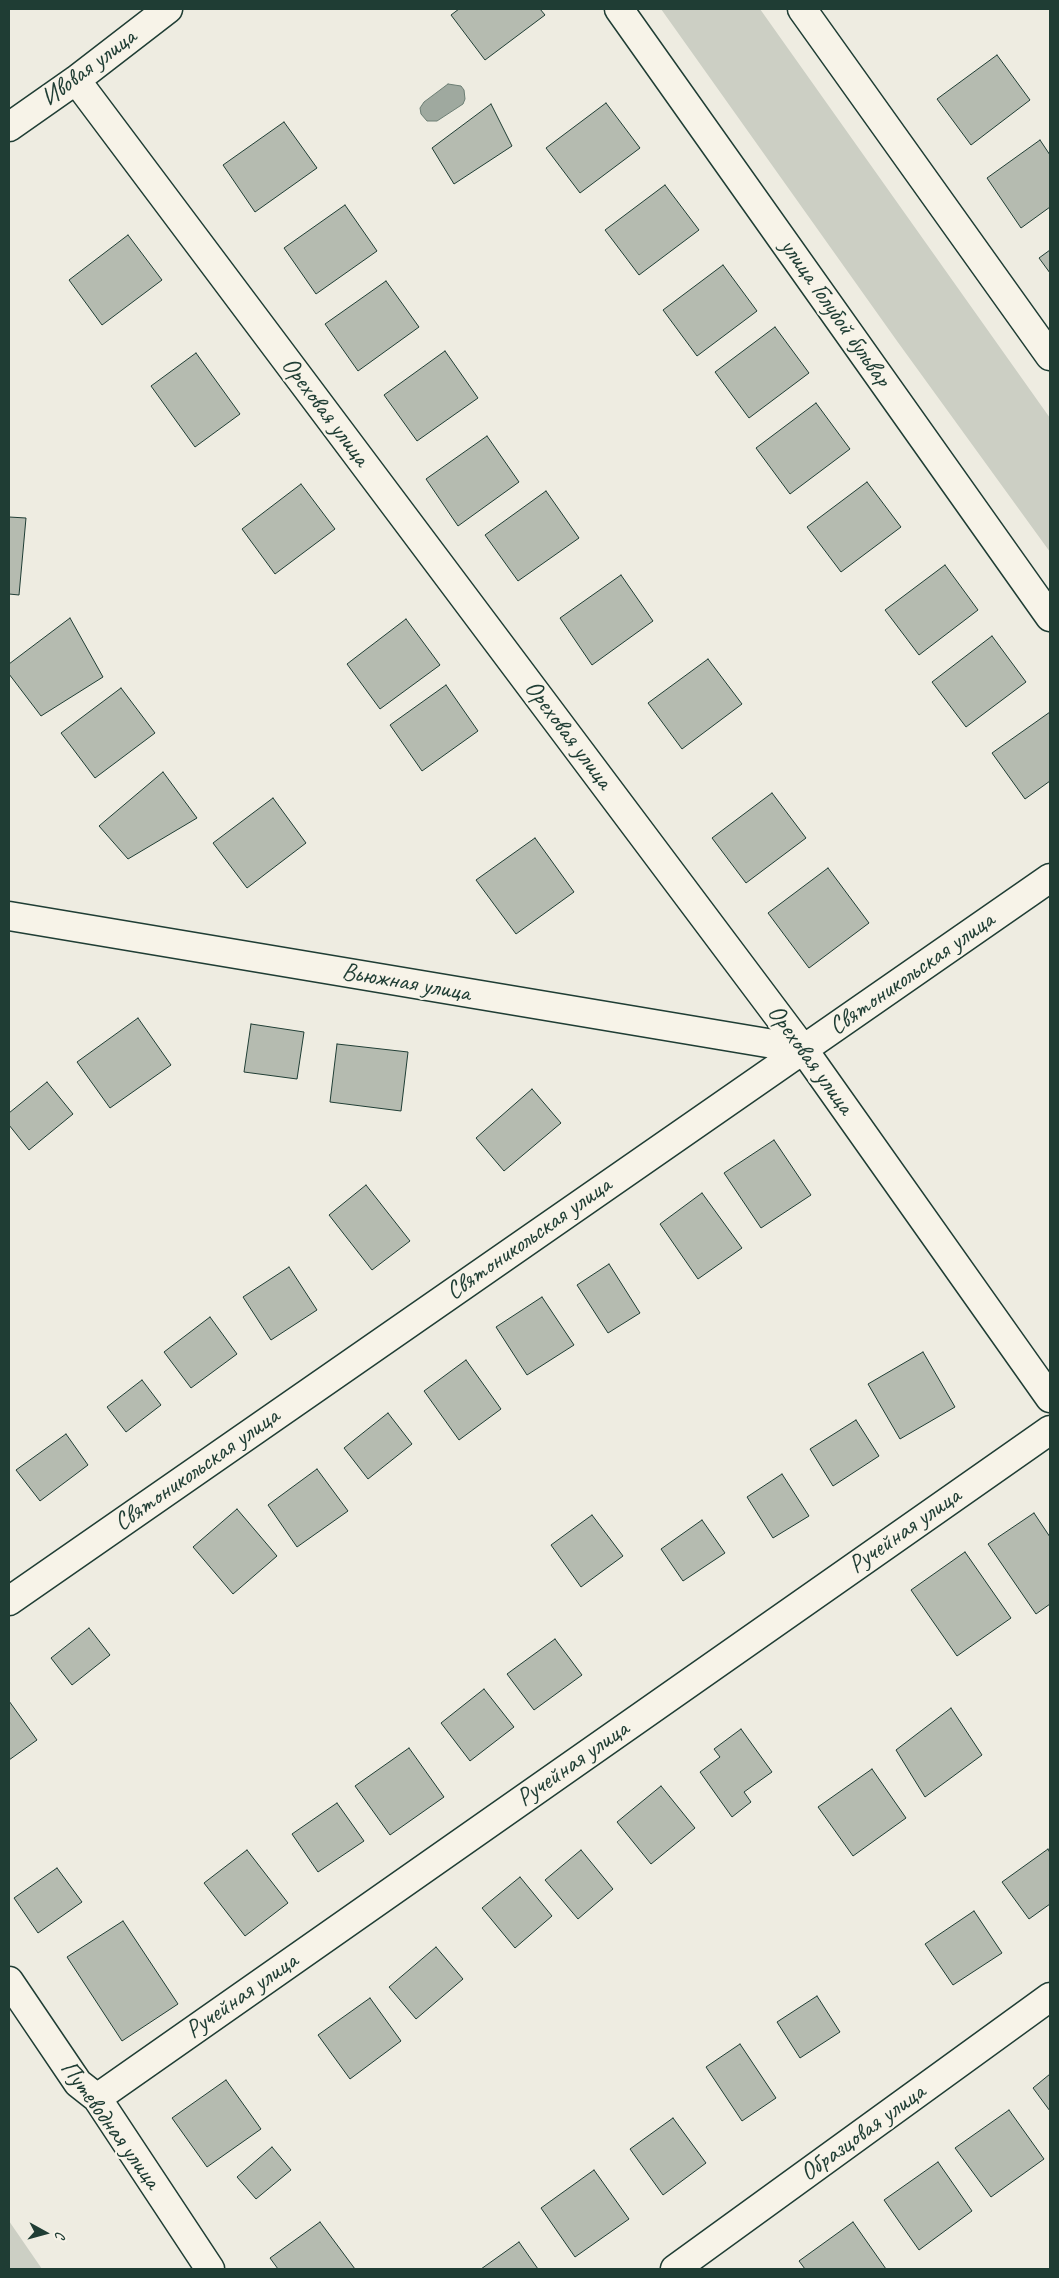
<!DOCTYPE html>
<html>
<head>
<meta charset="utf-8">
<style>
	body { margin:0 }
	#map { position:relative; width:1059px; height:2278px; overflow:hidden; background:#eeece1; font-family:Caveat,sans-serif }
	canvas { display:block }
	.frame { position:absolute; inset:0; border:10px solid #1f3d34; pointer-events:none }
	.north { position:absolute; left:20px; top:2208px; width:50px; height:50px; -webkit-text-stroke:4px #f7f3e8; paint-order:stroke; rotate:97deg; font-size:14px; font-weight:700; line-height:20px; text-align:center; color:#1f3d34 }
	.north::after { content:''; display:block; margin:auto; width:18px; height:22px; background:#1f3d34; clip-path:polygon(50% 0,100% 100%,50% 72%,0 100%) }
</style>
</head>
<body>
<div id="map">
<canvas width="1059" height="2278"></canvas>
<div class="frame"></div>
<div class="north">С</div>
</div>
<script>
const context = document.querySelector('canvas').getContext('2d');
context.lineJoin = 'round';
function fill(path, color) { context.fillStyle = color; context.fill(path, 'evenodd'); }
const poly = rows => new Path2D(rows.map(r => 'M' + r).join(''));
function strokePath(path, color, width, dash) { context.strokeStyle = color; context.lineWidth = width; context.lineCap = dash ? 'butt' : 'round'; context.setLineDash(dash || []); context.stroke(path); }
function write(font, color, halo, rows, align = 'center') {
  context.font = font + ' Caveat,sans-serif'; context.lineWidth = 4.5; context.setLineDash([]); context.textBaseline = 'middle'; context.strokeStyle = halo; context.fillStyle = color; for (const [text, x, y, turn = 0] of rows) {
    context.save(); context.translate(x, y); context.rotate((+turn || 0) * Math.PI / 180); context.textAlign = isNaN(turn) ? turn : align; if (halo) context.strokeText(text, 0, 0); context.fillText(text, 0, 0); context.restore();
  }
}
fill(poly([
	[661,9,760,9,1050,418,1050,552,897,341],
	[9,2221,42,2269,9,2269]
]), '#cccfc4');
const water = poly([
	[448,84,461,86,464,90,465,99,463,104,437,121,427,121,421,114,420,108,424,102,448,84]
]);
fill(water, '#9fa99f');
strokePath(water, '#6c7e74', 1);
const building = poly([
	[459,9,540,9,545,15,485,60,451,15,459,9],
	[997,55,1030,100,971,145,937,99,997,55],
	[606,103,640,148,580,193,546,148,606,103],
	[491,104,512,146,454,184,432,148,491,104],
	[284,122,317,168,255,212,223,165,284,122],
	[1040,140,1050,155,1050,207,1021,228,987,178,1040,140],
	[665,185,699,230,639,275,605,230,665,185],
	[345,205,377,251,316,294,284,248,345,205],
	[128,235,162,280,102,325,69,280,128,235],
	[1050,250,1050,273,1039,258,1050,250],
	[723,265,757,311,697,356,663,310,723,265],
	[386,281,419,327,358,371,325,324,386,281],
	[775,327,809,373,749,418,715,372,775,327],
	[445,351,478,398,417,441,384,395,445,351],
	[196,353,240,414,195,447,151,386,196,353],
	[816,403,850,449,790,494,756,448,816,403],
	[487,436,519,482,458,526,426,479,487,436],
	[867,482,901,527,841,572,807,527,867,482],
	[301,484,335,529,275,574,242,529,301,484],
	[546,491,579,538,518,581,485,535,546,491],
	[9,517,26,518,19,595,9,594,9,517],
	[945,565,978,610,919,655,885,610,945,565],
	[621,575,653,621,592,665,560,618,621,575],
	[70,618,103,677,41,716,9,674,9,664,70,618],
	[406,619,440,665,380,709,347,664,406,619],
	[992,636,1026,682,966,727,932,682,992,636],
	[708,659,742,704,682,749,648,703,708,659],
	[446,685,478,731,422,771,390,725,446,685],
	[121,688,155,733,95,778,61,733,121,688],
	[1050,712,1050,781,1025,799,992,753,1050,712],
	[163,772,197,818,128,859,99,826,163,772],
	[772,793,806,838,746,883,712,838,772,793],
	[273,798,306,843,247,888,213,843,273,798],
	[535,838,574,892,516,934,476,880,535,838],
	[828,868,869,923,809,968,768,913,828,868],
	[138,1018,171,1065,110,1108,77,1062,138,1018],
	[251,1024,304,1032,297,1079,244,1072,251,1024],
	[337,1044,408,1052,401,1111,330,1102,337,1044],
	[47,1082,73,1114,29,1150,9,1125,9,1113,47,1082],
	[532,1089,561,1123,504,1171,476,1138,532,1089],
	[774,1140,811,1195,761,1228,724,1173,774,1140],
	[366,1185,410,1241,372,1270,329,1215,366,1185],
	[702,1193,742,1248,698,1279,660,1224,702,1193],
	[609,1264,640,1313,608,1333,577,1285,609,1264],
	[289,1267,317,1310,271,1340,243,1297,289,1267],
	[542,1297,574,1345,527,1375,496,1327,542,1297],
	[210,1317,237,1354,191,1388,164,1352,210,1317],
	[923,1352,955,1407,900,1439,868,1384,923,1352],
	[466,1360,501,1409,459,1440,424,1391,466,1360],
	[142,1380,161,1405,126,1432,107,1407,142,1380],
	[388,1413,412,1444,368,1479,344,1448,388,1413],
	[856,1420,879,1456,833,1486,810,1449,856,1420],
	[66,1434,88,1465,40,1501,16,1470,66,1434],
	[317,1469,348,1511,297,1547,268,1505,317,1469],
	[782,1474,809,1516,773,1538,747,1497,782,1474],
	[237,1509,277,1556,233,1594,193,1547,237,1509],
	[1034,1513,1050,1537,1050,1604,1036,1614,988,1544,1034,1513],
	[592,1515,623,1556,581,1587,551,1545,592,1515],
	[702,1520,725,1553,683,1581,661,1549,702,1520],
	[965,1552,1011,1618,957,1656,911,1590,965,1552],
	[89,1628,110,1655,72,1685,51,1658,89,1628],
	[555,1639,582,1675,534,1710,507,1674,555,1639],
	[484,1689,514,1727,470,1761,441,1723,484,1689],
	[9,1701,37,1740,9,1760,9,1701],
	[951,1708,982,1755,925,1797,896,1750,951,1708],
	[741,1729,772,1772,744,1792,751,1802,732,1817,700,1772,720,1757,714,1749,741,1729],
	[409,1748,444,1797,390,1835,355,1786,409,1748],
	[872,1769,906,1818,853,1856,818,1807,872,1769],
	[661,1786,695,1828,651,1864,617,1822,661,1786],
	[337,1803,364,1841,318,1872,292,1834,337,1803],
	[1048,1849,1050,1853,1050,1904,1029,1919,1002,1882,1048,1849],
	[247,1850,288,1903,245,1936,204,1883,247,1850],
	[581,1850,613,1889,578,1919,545,1880,581,1850],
	[57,1868,82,1902,38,1933,14,1898,57,1868],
	[520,1877,552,1916,515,1948,482,1908,520,1877],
	[974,1911,1002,1953,953,1985,925,1944,974,1911],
	[123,1921,178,2004,122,2041,67,1957,123,1921],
	[436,1947,463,1979,416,2019,389,1987,436,1947],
	[817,1996,840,2032,800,2058,777,2022,817,1996],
	[370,1998,401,2041,350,2079,318,2035,370,1998],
	[740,2044,776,2098,742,2121,706,2067,740,2044],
	[1050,2074,1050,2111,1033,2088,1050,2074],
	[226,2080,261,2129,207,2167,172,2118,226,2080],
	[1009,2110,1044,2159,991,2197,955,2148,1009,2110],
	[673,2118,706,2163,663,2195,630,2149,673,2118],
	[272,2147,291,2170,256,2199,237,2177,272,2147],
	[938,2162,972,2211,919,2250,884,2200,938,2162],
	[594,2170,629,2219,575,2257,541,2208,594,2170],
	[320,2222,355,2269,278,2269,270,2258,320,2222],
	[853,2222,886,2269,805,2269,799,2261,853,2222],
	[519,2242,538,2269,481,2269,519,2242]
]);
fill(building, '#b5bbb0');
strokePath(building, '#1f3d34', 1);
const street = poly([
	[619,9,1050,617],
	[802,9,1050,356],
	[76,80,803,1049,1050,1398],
	[9,127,76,80,168,9],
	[9,916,803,1049],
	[9,1601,1050,878],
	[9,1981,78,2083,97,2098,210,2269],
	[97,2098,1050,1430],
	[675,2269,1050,1997]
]);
strokePath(street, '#1f3d34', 31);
strokePath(street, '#f7f3e8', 28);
write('25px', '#1f3d34', '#f7f3e8', [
	["Ивовая улица",89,68,-37],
	["улица Голубой бульвар",835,313,55],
	["Ореховая улица",325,412,53],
	["Ореховая улица",568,735,53],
	["Святоникольская улица",912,974,-35],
	["Вьюжная улица",406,983,10],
	["Ореховая улица",810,1060,54],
	["Святоникольская улица",529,1239,-35],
	["Святоникольская улица",197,1470,-35],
	["Ручейная улица",905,1531,-35],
	["Ручейная улица",573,1764,-35],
	["Ручейная улица",242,1996,-35],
	["Путеводная улица",110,2125,54],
	["Образцовая улица",863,2133,-36]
]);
</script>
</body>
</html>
